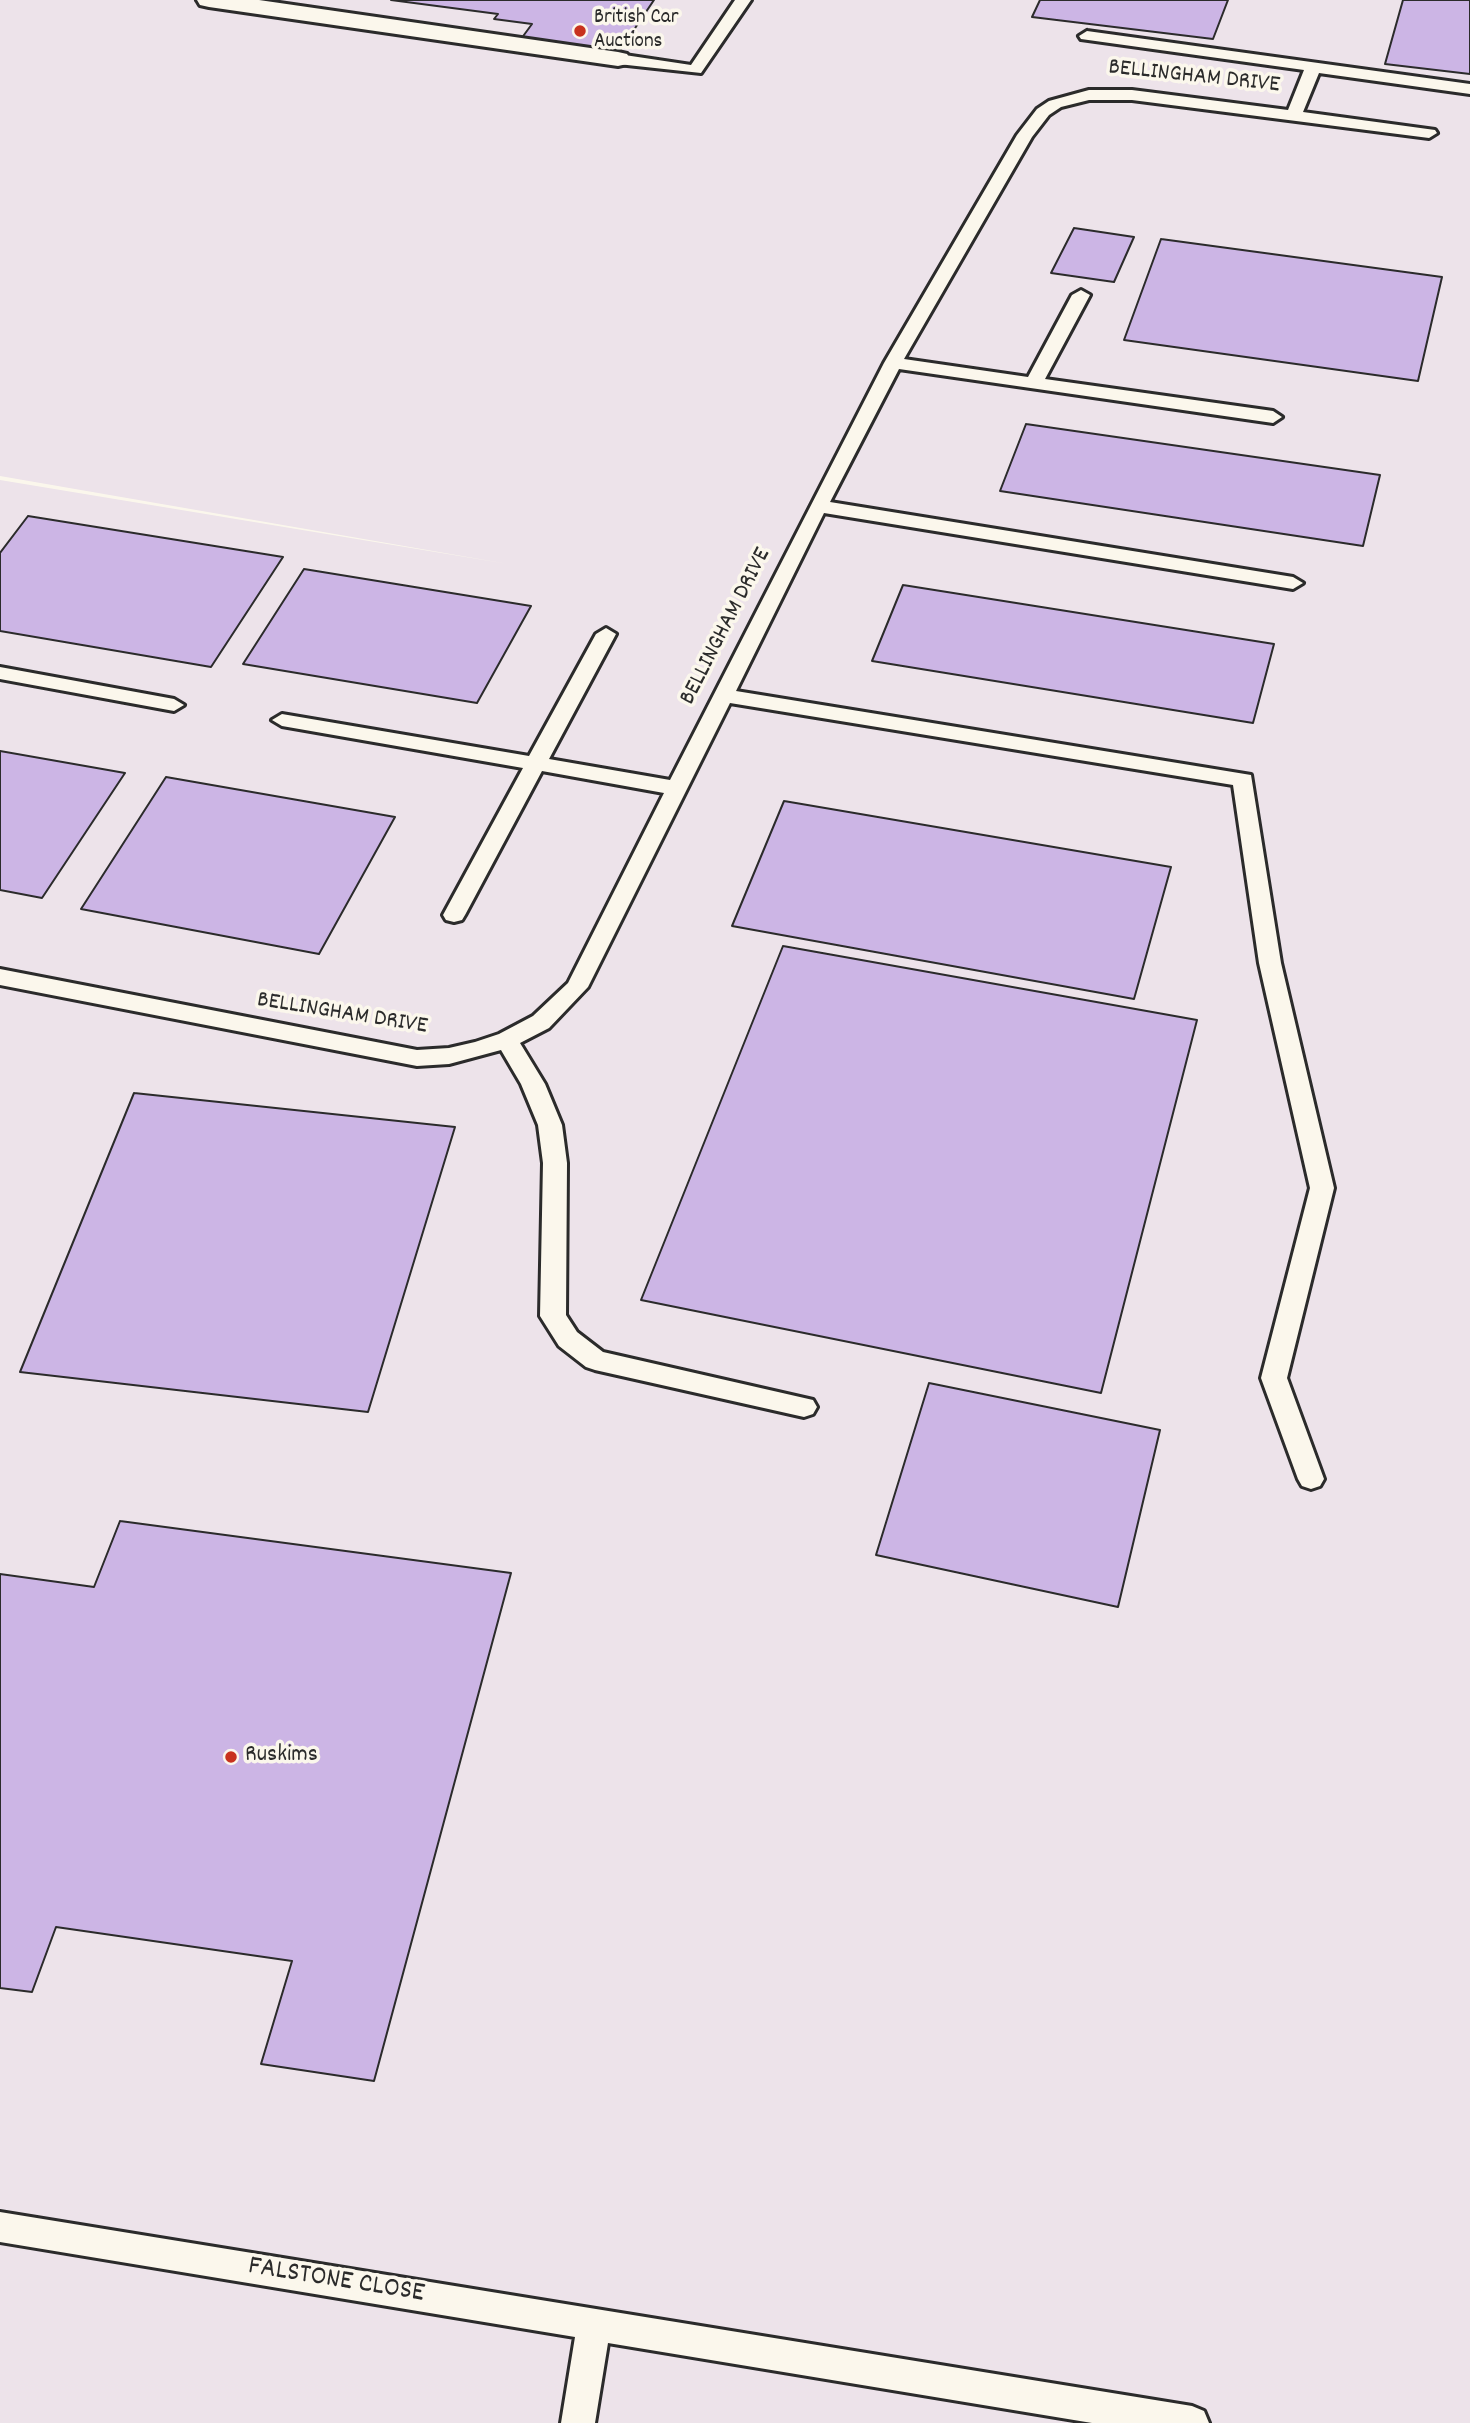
<!DOCTYPE html>
<html>
<head>
<meta charset="utf-8">
<style>
	body { margin:0 }
	canvas { display:block; background:#fbf7ec }
</style>
</head>
<body>
<canvas width="1470" height="2423"></canvas>
<script>
const context = document.querySelector('canvas').getContext('2d');
context.lineJoin = 'round';
function fill(path, color) { context.fillStyle = color; context.fill(path, 'evenodd'); }
const poly = rows => new Path2D(rows.map(r => 'M' + r).join(''));
function strokePath(path, color, width, dash) { context.strokeStyle = color; context.lineWidth = width; context.lineCap = dash ? 'butt' : 'round'; context.setLineDash(dash || []); context.stroke(path); }
function write(font, color, halo, rows, align = 'center') {
  context.font = font + ' Dekko,sans-serif'; context.lineWidth = 7; context.setLineDash([]); context.textBaseline = 'middle'; context.strokeStyle = halo; context.fillStyle = color; for (const [text, x, y, turn = 0] of rows) {
    context.save(); context.translate(x, y); context.rotate((+turn || 0) * Math.PI / 180); context.textAlign = isNaN(turn) ? turn : align; if (halo) context.strokeText(text, 0, 0); context.fillText(text, 0, 0); context.restore();
  }
}
fill(poly([
	[0,0,1470,0,1470,2423,0,2423,0,480,508,564,0,476]
]), '#ede3ea');
const building = poly([
	[391,0,654,0,619,52,521,39,532,24,494,19,498,14,391,0],
	[1040,0,1228,0,1213,39,1032,17,1040,0],
	[1403,0,1470,0,1470,74,1385,64,1403,0],
	[1074,228,1134,237,1114,282,1051,273,1074,228],
	[1161,239,1442,277,1418,381,1124,340,1161,239],
	[1026,424,1380,475,1363,546,1000,491,1026,424],
	[28,516,283,557,211,667,0,631,0,553,28,516],
	[304,569,531,606,477,703,243,664,304,569],
	[903,585,1274,644,1253,723,872,661,903,585],
	[0,751,125,773,42,898,0,890,0,751],
	[166,777,395,817,319,954,81,909,166,777],
	[784,801,1171,867,1134,999,732,926,784,801],
	[783,946,1197,1020,1101,1393,641,1300,783,946],
	[134,1093,455,1127,368,1412,20,1372,134,1093],
	[929,1383,1160,1430,1118,1607,876,1555,929,1383],
	[120,1521,511,1573,374,2081,261,2064,292,1961,56,1927,32,1992,0,1988,0,1574,94,1587,120,1521]
]);
fill(building, '#ccb5e5');
strokePath(building, '#2b2b2b', 2);
const service = poly([
	[735,0,751,0,701,73,618,64,610,59,618,54,691,65,735,0],
	[1087,31,1470,84,1470,94,1319,73,1303,112,1435,130,1437,133,1429,138,1132,100,1089,100,1061,107,1049,115,1032,137,904,359,1028,377,1072,295,1081,290,1090,295,1045,379,1273,411,1282,417,1273,423,899,369,830,502,1293,577,1303,583,1293,589,824,513,736,691,1251,775,1281,963,1334,1188,1287,1378,1324,1479,1320,1486,1311,1489,1302,1486,1298,1479,1261,1378,1310,1188,1259,963,1233,785,730,703,588,987,549,1028,520,1043,545,1084,562,1125,567,1163,566,1315,577,1332,603,1352,813,1400,817,1407,813,1414,804,1417,595,1370,586,1367,559,1346,540,1316,543,1163,538,1125,521,1084,501,1050,449,1064,417,1066,0,985,0,969,417,1050,449,1048,475,1042,499,1034,533,1016,568,983,664,793,542,771,465,915,462,920,454,922,446,920,443,915,523,768,282,726,272,720,282,714,529,756,596,634,606,628,616,634,549,759,670,780,884,363,1017,135,1037,109,1049,101,1089,90,1132,90,1288,110,1304,70,1081,39,1079,36,1087,31],
	[0,667,174,699,184,705,174,711,0,679,0,667],
	[0,2212,1192,2406,1204,2411,1209,2423,1092,2423,608,2343,595,2423,561,2423,575,2337,0,2242,0,2212]
]);
const minor = poly([
	[197,0,259,0,618,52,627,54,630,59,627,64,618,66,209,7,200,5,197,0]
]);
strokePath(service, '#2b2b2b', 6);
strokePath(minor, '#2b2b2b', 6);
fill(service, '#fbf7ec');
fill(minor, '#fbf7ec');
for (const [x, y, r, color] of [
	[580,31,7,"#c8321e"],
	[231,1757,7,"#c8321e"]
]) { const dot = new Path2D(); dot.arc(x, y, r, 0, 2 * Math.PI); context.fillStyle = color; context.fill(dot); strokePath(dot, '#fbf7ec', 2.5); }
write('21px', '#2b2b2b', '#fbf7ec', [
	["British Car",594,19],
	["Auctions",594,43]
], 'left');
write('24px', '#2b2b2b', '#fbf7ec', [
	["BELLINGHAM DRIVE",1194,78,6],
	["BELLINGHAM DRIVE",727,627,-63],
	["BELLINGHAM DRIVE",342,1015,9]
]);
write('24px', '#2b2b2b', '#fbf7ec', [
	["Ruskims",245,1757]
], 'left');
write('28px', '#2b2b2b', '#fbf7ec', [
	["FALSTONE CLOSE",336,2282,9]
]);
</script>
</body>
</html>
